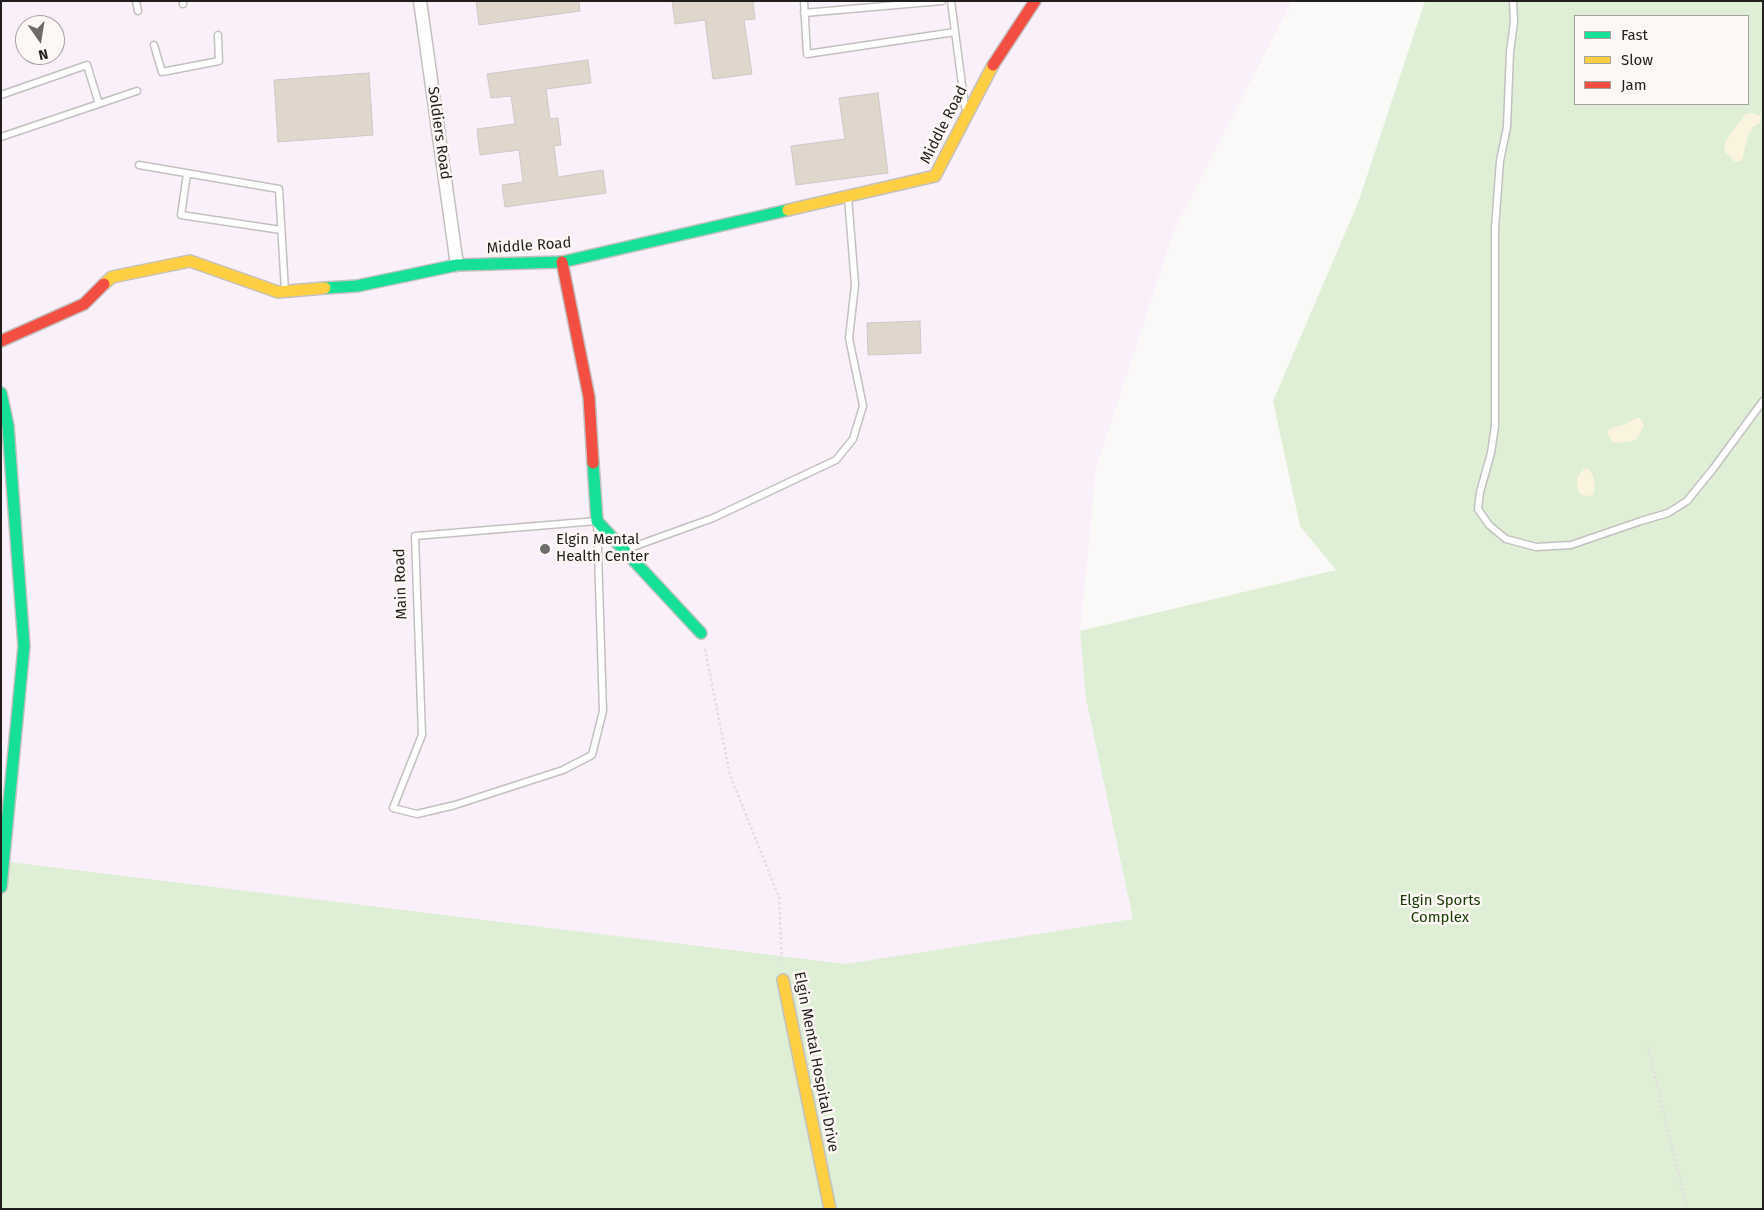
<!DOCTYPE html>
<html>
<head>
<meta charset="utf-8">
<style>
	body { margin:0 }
	#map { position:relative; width:1764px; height:1210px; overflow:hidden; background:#fbf9f7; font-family:"Fira Sans",sans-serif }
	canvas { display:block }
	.frame { position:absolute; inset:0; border:2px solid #211f1e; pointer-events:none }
	.legend { position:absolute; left:1574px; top:15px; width:175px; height:90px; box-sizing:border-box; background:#fdf8f5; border:1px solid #a5a19f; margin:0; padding:6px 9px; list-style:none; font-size:15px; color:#211f1e }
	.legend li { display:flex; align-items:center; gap:10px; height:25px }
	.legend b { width:25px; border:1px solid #a5a19f }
	.north { position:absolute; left:15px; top:15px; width:50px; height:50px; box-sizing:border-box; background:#fdf8f5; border:1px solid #a5a19f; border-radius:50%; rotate:167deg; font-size:14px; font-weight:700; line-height:20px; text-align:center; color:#211f1e }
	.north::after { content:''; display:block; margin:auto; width:18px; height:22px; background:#6d6b6a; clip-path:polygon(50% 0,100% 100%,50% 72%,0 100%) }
</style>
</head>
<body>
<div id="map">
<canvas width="1764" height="1210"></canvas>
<div class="frame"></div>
<ul class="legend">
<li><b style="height:6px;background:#16e098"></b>Fast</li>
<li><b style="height:6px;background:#ffcf43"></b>Slow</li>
<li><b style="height:6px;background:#f24e42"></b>Jam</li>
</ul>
<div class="north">N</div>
</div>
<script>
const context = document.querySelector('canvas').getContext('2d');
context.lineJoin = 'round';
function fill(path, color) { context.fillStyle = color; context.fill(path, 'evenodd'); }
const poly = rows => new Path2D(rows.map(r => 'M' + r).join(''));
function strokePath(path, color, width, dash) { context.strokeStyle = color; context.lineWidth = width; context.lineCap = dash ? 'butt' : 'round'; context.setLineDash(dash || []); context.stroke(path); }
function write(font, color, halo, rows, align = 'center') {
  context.font = font + ' "Fira Sans",sans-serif'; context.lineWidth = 5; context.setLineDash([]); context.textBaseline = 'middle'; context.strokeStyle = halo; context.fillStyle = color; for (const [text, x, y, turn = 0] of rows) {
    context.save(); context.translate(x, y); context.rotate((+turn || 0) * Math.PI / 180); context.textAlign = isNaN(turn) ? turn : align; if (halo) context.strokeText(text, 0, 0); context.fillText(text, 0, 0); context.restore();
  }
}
fill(poly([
	[1,1,1292,1,1175,228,1096,468,1080,631,1086,699,1133,919,783,980,1,869],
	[25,25,55,25,55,55,25,55]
]), '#faf0fa');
fill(poly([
	[1425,1,1763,1,1763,1209,1,1209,1,861,846,964,1133,919,1086,699,1080,631,1336,570,1300,526,1273,401,1358,203],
	[1575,16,1748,16,1748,104,1575,104]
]), '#deefd5');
fill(poly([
	[1752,113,1761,116,1760,123,1753,127,1748,136,1742,160,1735,162,1724,151,1726,141,1729,135,1746,114],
	[1636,418,1640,418,1644,426,1636,440,1618,443,1612,442,1607,432,1611,428,1626,424],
	[1584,469,1589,469,1593,476,1595,488,1593,495,1587,496,1582,495,1578,491,1577,482,1577,477]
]), '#faf4de');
const building = poly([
	[476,1,579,1,580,11,479,25,476,1],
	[672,1,753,1,755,19,744,20,752,74,713,79,705,20,675,24,672,1],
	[588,60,591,83,546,89,550,119,558,118,561,145,554,146,558,177,603,170,606,193,505,207,502,185,523,182,519,150,480,155,477,129,515,124,511,96,491,98,487,74,588,60],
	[369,73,373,135,278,142,274,80,369,73],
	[878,93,888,173,796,185,791,146,845,139,839,98,878,93],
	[920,321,921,353,868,355,867,323,920,321]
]);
fill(building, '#e0d6cc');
strokePath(building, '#cccac8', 1);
const lane = poly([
	[136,1,138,11],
	[183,1,183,4],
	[804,1,807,54,955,32],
	[951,1,965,107],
	[1513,1,1514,22,1510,52,1507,127,1500,161,1495,228,1495,426,1491,453,1480,492,1478,509,1489,525,1506,539,1536,547,1571,545,1641,521,1668,513,1687,501,1713,469,1763,401],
	[804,13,942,1],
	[154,45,162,72,219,61,218,35],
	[1,95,87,65,99,104],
	[1,137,137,91],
	[139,165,279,189,285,291],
	[187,174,181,215,281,230],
	[597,521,603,711,592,755,563,770,455,805,417,814,393,808,422,735,415,536,597,521],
	[627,549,713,518,836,460,853,439,863,406,849,338,855,285,848,197]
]);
const street = poly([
	[420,1,457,265]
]);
const fast = poly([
	[325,288,357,286,457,265,562,262,788,210],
	[1,393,8,426,24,646,1,887],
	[593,463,597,521,701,633]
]);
const slow = poly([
	[788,210,935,176,993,65],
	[104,284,112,277,190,261,278,292,325,288],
	[783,980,830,1209]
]);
const jam = poly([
	[993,65,1035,1],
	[562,262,589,397,593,463],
	[1,341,84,304,104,284]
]);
strokePath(lane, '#c3c1c0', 9);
strokePath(street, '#c3c1c0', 15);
strokePath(fast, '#c3c1c0', 14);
strokePath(slow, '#c3c1c0', 14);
strokePath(jam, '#c3c1c0', 14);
strokePath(poly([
	[705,649,730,775,779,897,782,964],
	[1648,1047,1687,1209]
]), '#e0dfde', 2.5, [2.5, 2.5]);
strokePath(lane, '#fefefe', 6);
strokePath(street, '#fefefe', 12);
strokePath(fast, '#16e098', 11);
strokePath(slow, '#ffcf43', 11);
strokePath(jam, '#f24e42', 11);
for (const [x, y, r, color] of [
	[545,549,6,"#6d6b6a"]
]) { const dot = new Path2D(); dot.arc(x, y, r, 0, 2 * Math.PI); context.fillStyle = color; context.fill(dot); strokePath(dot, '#fdf8f5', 2); }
write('15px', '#211f1e', '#fdf8f5', [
	["Middle Road",944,125,-63],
	["Soldiers Road",439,133,82],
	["Middle Road",529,246,-4],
	["Main Road",401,584,-92],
	["Elgin Mental Hospital Drive",816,1062,79]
]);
write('15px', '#211f1e', '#fdf8f5', [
	["Elgin Mental",556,540],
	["Health Center",556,557]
], 'left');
write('15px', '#153b02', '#fdf8f5', [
	["Elgin Sports",1440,901],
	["Complex",1440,918]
]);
</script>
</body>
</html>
